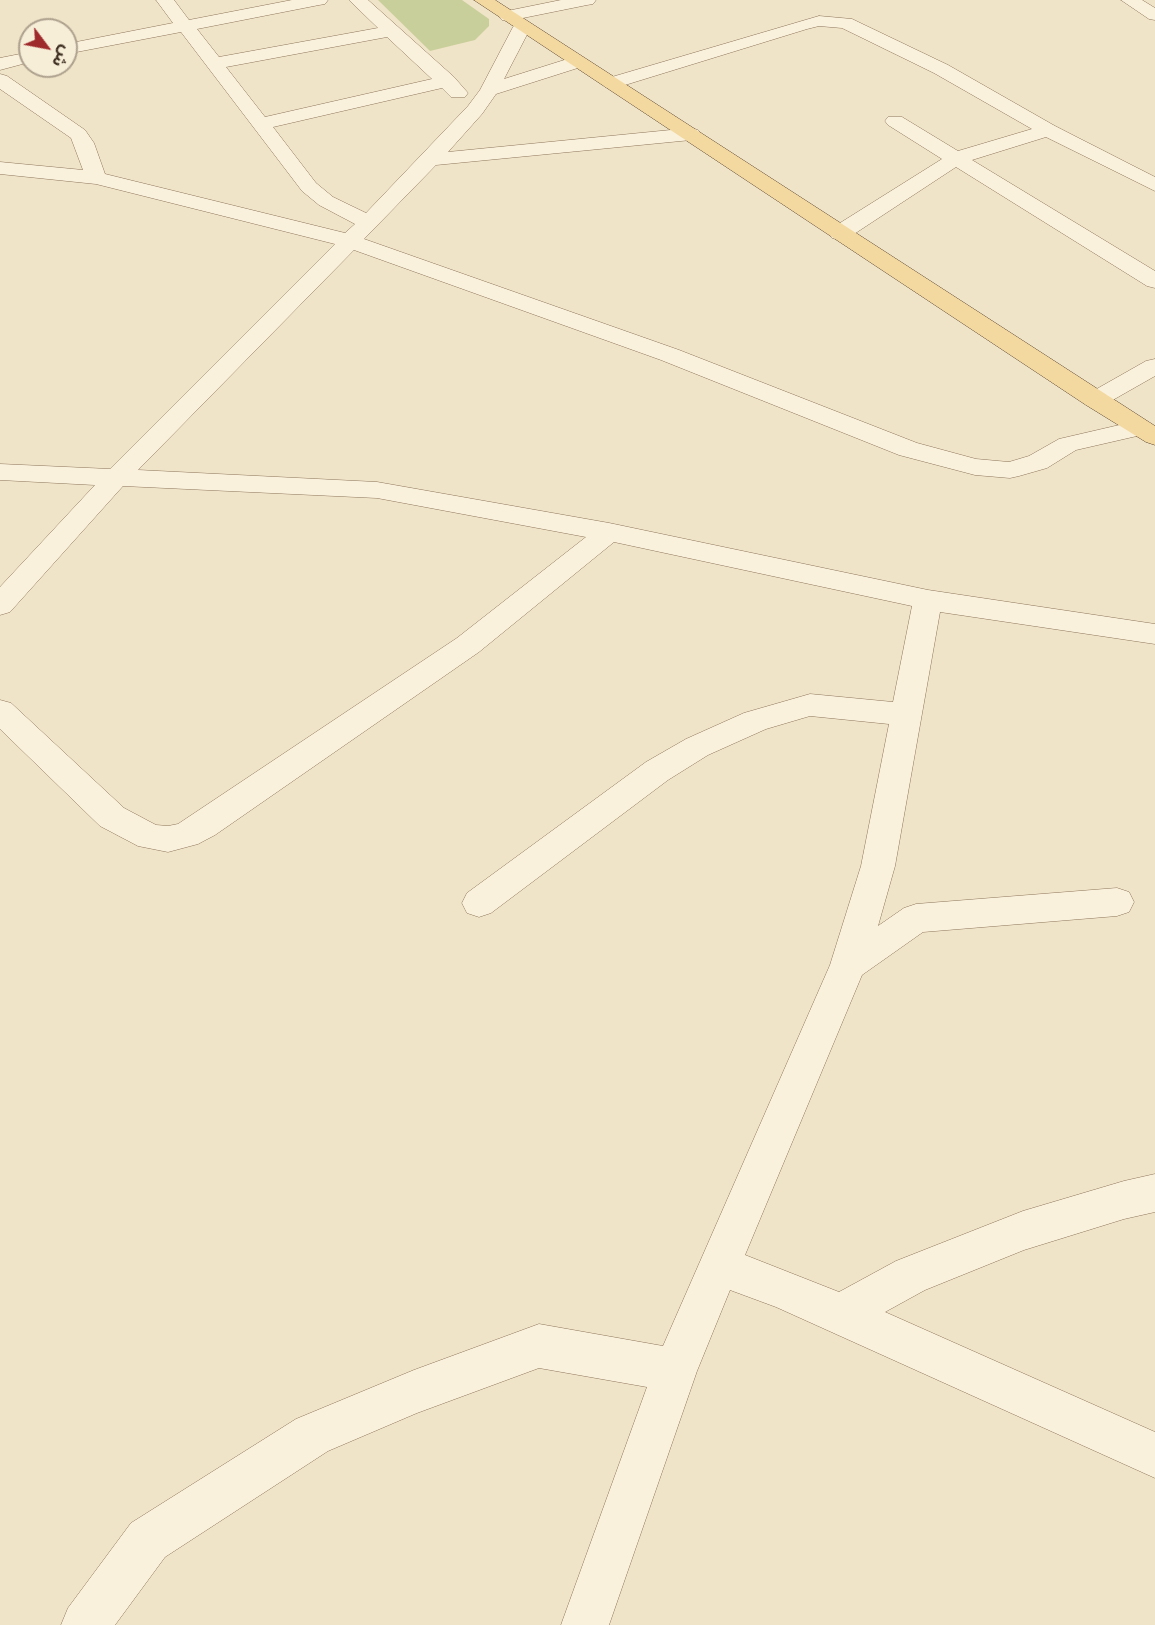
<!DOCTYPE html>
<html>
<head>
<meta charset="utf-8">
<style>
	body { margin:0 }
	#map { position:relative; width:1155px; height:1625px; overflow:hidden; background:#f0e4c8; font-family:"Times New Roman","Noto Sans Arabic",serif }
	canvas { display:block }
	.north { position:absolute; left:18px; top:18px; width:60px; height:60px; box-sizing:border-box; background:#f7eed8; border:2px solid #ada18e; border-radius:50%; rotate:122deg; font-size:16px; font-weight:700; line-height:24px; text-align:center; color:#3d2e20 }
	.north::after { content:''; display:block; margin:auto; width:21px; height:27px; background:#9e2a2b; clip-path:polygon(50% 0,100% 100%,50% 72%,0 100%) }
</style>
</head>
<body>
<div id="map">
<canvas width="1155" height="1625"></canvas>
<div class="north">ش</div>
</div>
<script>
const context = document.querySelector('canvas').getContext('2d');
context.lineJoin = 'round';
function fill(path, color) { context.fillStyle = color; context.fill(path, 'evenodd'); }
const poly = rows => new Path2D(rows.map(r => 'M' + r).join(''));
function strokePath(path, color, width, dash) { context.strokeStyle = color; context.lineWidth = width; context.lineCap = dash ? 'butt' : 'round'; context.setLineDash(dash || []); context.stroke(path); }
fill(poly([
	[378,0,462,0,489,19,489,26,475,40,430,51]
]), '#c9cf9b');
const minor = poly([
	[156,0,174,0,189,20,292,0,328,0,325,4,319,5,197,29,219,57,378,28,349,0,368,0,454,77,468,93,465,97,451,97,442,88,273,127,316,183,333,197,366,213,468,106,480,90,513,27,516,23,522,22,528,23,531,27,504,79,577,56,584,58,586,62,584,66,496,94,482,114,448,152,691,128,698,130,701,134,698,138,691,140,436,165,364,239,679,350,917,443,976,459,1009,462,1029,456,1059,439,1141,420,1150,423,1154,428,1150,433,1076,450,1047,468,1019,476,1010,478,975,475,899,455,661,360,354,250,138,470,377,482,609,523,928,590,1155,624,1155,644,940,612,895,866,878,926,904,908,916,904,1117,888,1129,892,1134,902,1129,912,1117,916,923,932,862,975,745,1255,839,1292,896,1261,1023,1211,1124,1181,1155,1174,1155,1212,1124,1219,1024,1250,925,1290,885,1312,1155,1432,1155,1478,776,1307,730,1290,697,1371,609,1625,561,1625,647,1387,539,1368,417,1413,328,1451,165,1557,115,1625,61,1625,68,1608,131,1523,296,1419,414,1370,539,1324,663,1346,830,965,861,866,889,724,810,716,766,729,708,755,668,780,491,913,479,917,467,913,462,903,467,893,646,762,686,739,744,713,810,694,893,702,912,606,614,542,479,652,215,835,198,844,168,852,138,846,100,826,0,729,0,700,11,703,124,808,156,825,168,826,178,824,457,638,586,537,377,498,123,486,10,612,0,615,0,587,95,485,0,480,0,464,110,469,335,244,96,184,0,174,0,162,83,170,71,138,0,89,0,74,7,76,85,130,94,143,105,174,345,233,355,224,319,205,302,191,181,32,66,54,66,44,173,23,156,0],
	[387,37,432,79,265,117,226,67,387,37],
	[561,0,596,0,593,4,587,5,508,21,502,20,499,16,502,12,561,0],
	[1121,0,1142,0,1155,8,1155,20,1149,19,1121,0],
	[819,16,852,19,948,65,1055,126,1155,177,1155,191,1046,137,972,160,1155,271,1155,288,1147,286,956,167,848,238,840,240,832,238,829,233,832,228,942,159,888,125,885,121,888,117,902,117,958,151,1032,129,934,73,842,28,819,26,807,29,612,89,605,87,603,83,605,79,819,16],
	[30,52,30,62,0,70,0,58,30,52],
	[1155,359,1155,376,1104,405,1095,407,1086,405,1083,400,1086,395,1146,361,1155,359]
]);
const major = poly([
	[474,0,495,0,1155,426,1155,445,1146,442,1086,405,474,0]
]);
strokePath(minor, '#8d765c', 1);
strokePath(major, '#5b4430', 1);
fill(minor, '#faf1dc');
fill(major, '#f3d9a0');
</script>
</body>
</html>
